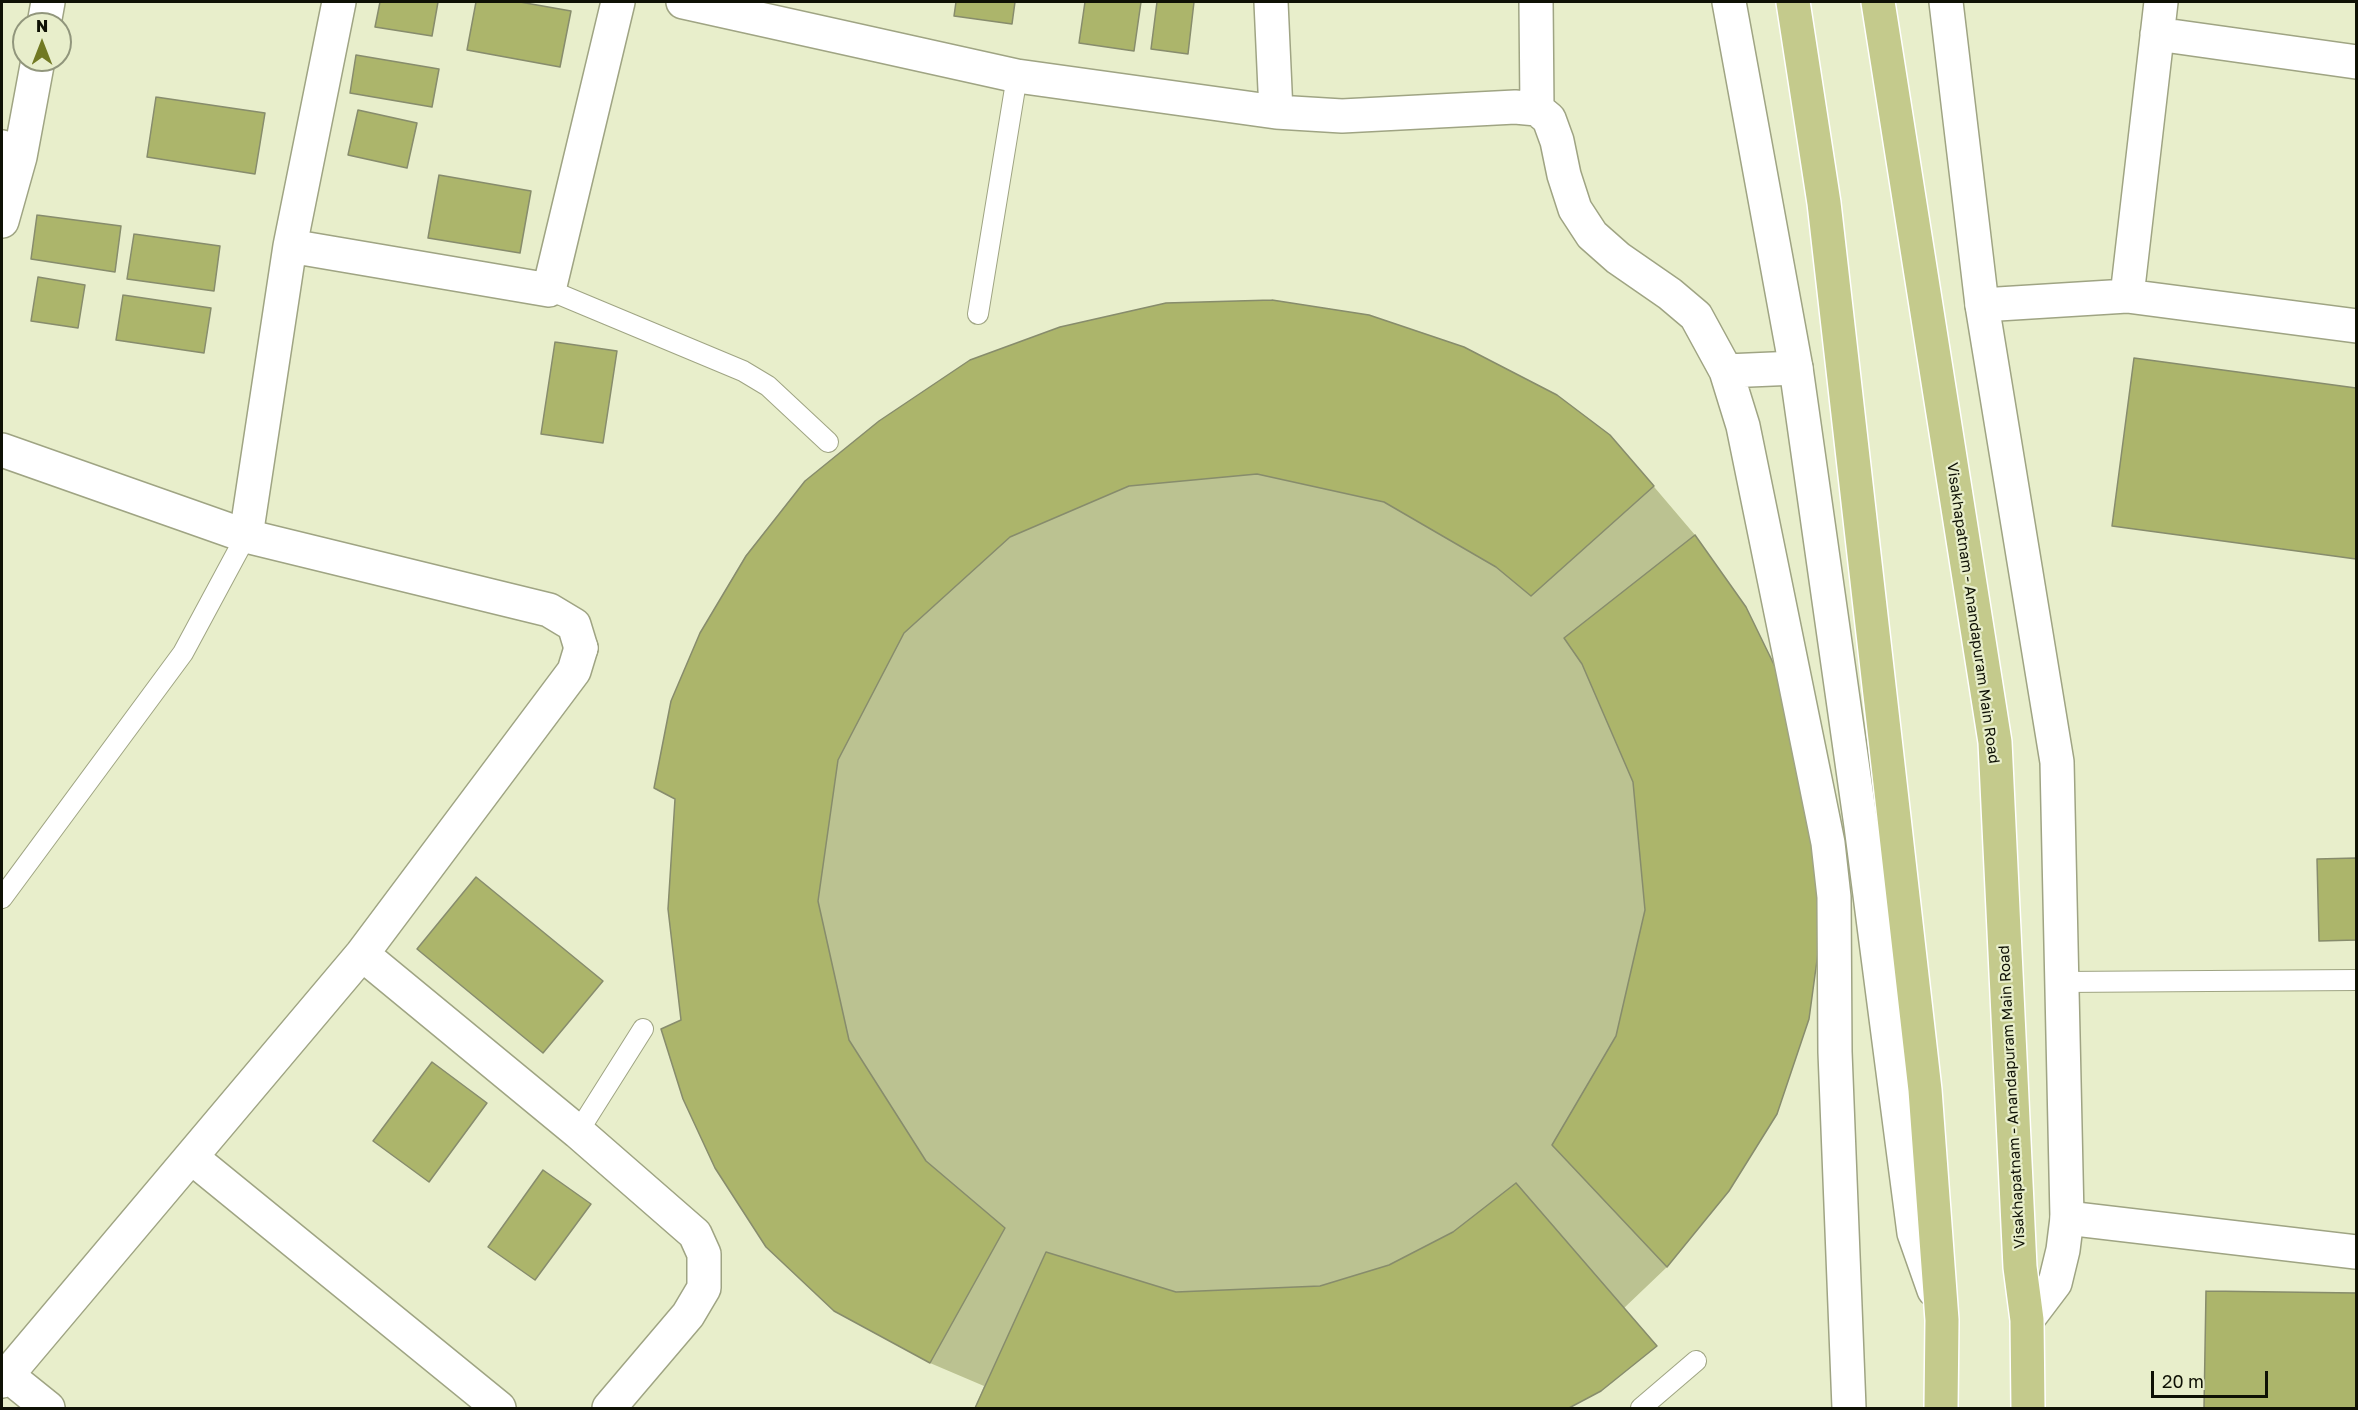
<!DOCTYPE html>
<html>
<head>
<meta charset="utf-8">
<style>
	body { margin:0 }
	#map { position:relative; width:2358px; height:1410px; overflow:hidden; background:#e8eecb; font-family:"Golos Text",sans-serif }
	canvas { display:block }
	.frame { position:absolute; inset:0; border:3px solid #0f1105; pointer-events:none }
	.north { position:absolute; left:12px; top:12px; width:60px; height:60px; box-sizing:border-box; background:#e8eecb; border:2px solid #91967c; border-radius:50%; rotate:0deg; font-size:16px; font-weight:700; line-height:24px; text-align:center; color:#0f1105 }
	.north::after { content:''; display:block; margin:auto; width:21px; height:27px; background:#717923; clip-path:polygon(50% 0,100% 100%,50% 72%,0 100%) }
	.scale { position:absolute; left:2151px; top:1371px; width:117px; height:27px; box-sizing:border-box; border:3px solid #0f1105; border-top:0; padding-left:8px; font-size:18px; line-height:21px; white-space:nowrap; color:#0f1105; -webkit-text-stroke:4px #e8eecb; paint-order:stroke }
</style>
</head>
<body>
<div id="map">
<canvas width="2358" height="1410"></canvas>
<div class="frame"></div>
<div class="north">N</div>
<div class="scale">20 m</div>
</div>
<script>
const context = document.querySelector('canvas').getContext('2d');
context.lineJoin = 'round';
function fill(path, color) { context.fillStyle = color; context.fill(path, 'evenodd'); }
const poly = rows => new Path2D(rows.map(r => 'M' + r).join(''));
function strokePath(path, color, width, dash) { context.strokeStyle = color; context.lineWidth = width; context.lineCap = dash ? 'butt' : 'round'; context.setLineDash(dash || []); context.stroke(path); }
function write(font, color, halo, rows, align = 'center') {
  context.font = font + ' "Golos Text",sans-serif'; context.lineWidth = 4.5; context.setLineDash([]); context.textBaseline = 'middle'; context.strokeStyle = halo; context.fillStyle = color; for (const [text, x, y, turn = 0] of rows) {
    context.save(); context.translate(x, y); context.rotate((+turn || 0) * Math.PI / 180); context.textAlign = isNaN(turn) ? turn : align; if (halo) context.strokeText(text, 0, 0); context.fillText(text, 0, 0); context.restore();
  }
}
fill(poly([
	[1272,300,1369,315,1464,347,1557,395,1610,435,1695,535,1746,607,1809,1019,1777,1114,1729,1191,1667,1267,1623,1309,1657,1346,1601,1391,1569,1408,975,1408,984,1386,930,1363,834,1311,766,1247,715,1168,683,1099,661,1029,681,1020,668,909,675,799,654,788,671,701,700,633,746,555,805,481,1060,327,1166,303]
]), '#bbc291');
const building = poly([
	[380,2,438,2,432,36,375,27,380,2],
	[476,2,520,2,571,11,560,67,467,50,476,2],
	[956,2,1015,2,1012,24,954,16,956,2],
	[1085,2,1141,2,1134,51,1079,43,1085,2],
	[1157,2,1194,2,1188,54,1151,49,1157,2],
	[356,55,439,69,432,107,350,93,356,55],
	[156,97,265,113,255,174,147,157,156,97],
	[358,110,417,123,407,168,348,155,358,110],
	[439,175,531,191,520,253,428,238,439,175],
	[37,215,121,226,115,272,31,259,37,215],
	[134,234,220,246,214,291,127,279,134,234],
	[38,277,85,285,78,328,31,321,38,277],
	[123,295,211,308,204,353,116,340,123,295],
	[1272,300,1369,315,1464,347,1557,395,1610,435,1654,486,1531,596,1496,567,1384,502,1257,474,1129,486,1010,537,904,633,838,760,818,901,849,1040,926,1161,1005,1228,930,1363,834,1311,766,1247,715,1168,683,1099,661,1029,681,1020,668,909,675,799,654,788,671,701,700,633,746,556,805,481,879,421,970,360,1060,327,1166,303,1272,300],
	[555,342,617,351,603,443,541,434,555,342],
	[2134,358,2356,388,2356,559,2112,526,2134,358],
	[1695,535,1746,607,1798,714,1823,916,1809,1019,1777,1114,1729,1191,1667,1267,1552,1145,1616,1036,1645,910,1633,782,1582,664,1564,638,1695,535],
	[2356,858,2356,940,2319,941,2317,859,2356,858],
	[476,877,603,981,543,1053,417,949,476,877],
	[432,1062,487,1103,429,1182,373,1141,432,1062],
	[543,1170,591,1204,535,1280,488,1247,543,1170],
	[1516,1183,1657,1346,1601,1391,1569,1408,975,1408,1046,1252,1176,1292,1320,1286,1389,1265,1453,1232,1516,1183],
	[2206,1291,2356,1293,2356,1408,2204,1408,2206,1291]
]);
fill(building, '#acb56b');
strokePath(building, '#878c6c', 1.5);
const service = poly([
	[549,290,743,371,768,386,828,442],
	[978,314,1017,76],
	[2,898,183,653,246,536],
	[2062,982,2356,980],
	[578,1132,643,1029],
	[1641,1408,1696,1361]
]);
const minor = poly([
	[683,2,1017,76,1276,112,1342,116,1515,107,1537,109,1549,119,1557,141,1564,175,1575,209,1592,235,1618,258,1670,294,1696,316,1726,371,1743,426,1828,843,1834,897,1835,1052,1849,1408],
	[1271,2,1276,112],
	[1536,2,1537,109],
	[44,24,48,2],
	[2157,34,2356,62],
	[2,147,20,157,38,60],
	[2,221,20,157],
	[290,246,549,290,618,2],
	[2127,296,2356,326],
	[1982,305,2127,296,2161,2],
	[1726,371,1796,368],
	[246,536,290,246,339,2],
	[362,954,578,1132,695,1234,704,1254,704,1288,688,1315,609,1408],
	[191,1157,499,1408],
	[2067,1218,2356,1252],
	[7,1375,48,1408],
	[2,1381,362,954,574,671,581,648]
]);
const tertiary = poly([
	[1729,2,1796,368,1861,826,1914,1233,1934,1290],
	[1946,2,1982,305,2057,762,2067,1218,2063,1250,2055,1283,2027,1320],
	[2,450,246,536,549,610,574,625,581,648]
]);
const primary = poly([
	[1793,2,1824,203,1925,1090,1942,1320,1941,1408],
	[1878,2,1995,742,2020,1267,2027,1320,2028,1408]
]);
strokePath(service, '#9fa483', 22);
strokePath(minor, '#9fa483', 36);
strokePath(tertiary, '#9fa483', 36);
strokePath(primary, '#fff', 36);
strokePath(service, '#fff', 20);
strokePath(minor, '#fff', 33);
strokePath(tertiary, '#fff', 33);
strokePath(primary, '#c4ca8c', 33);
write('15px', '#0f1105', '#e8eecb', [
	["Visakhapatnam - Anandapuram Main Road",1973,613,82],
	["Visakhapatnam - Anandapuram Main Road",2012,1097,-93]
]);
</script>
</body>
</html>
